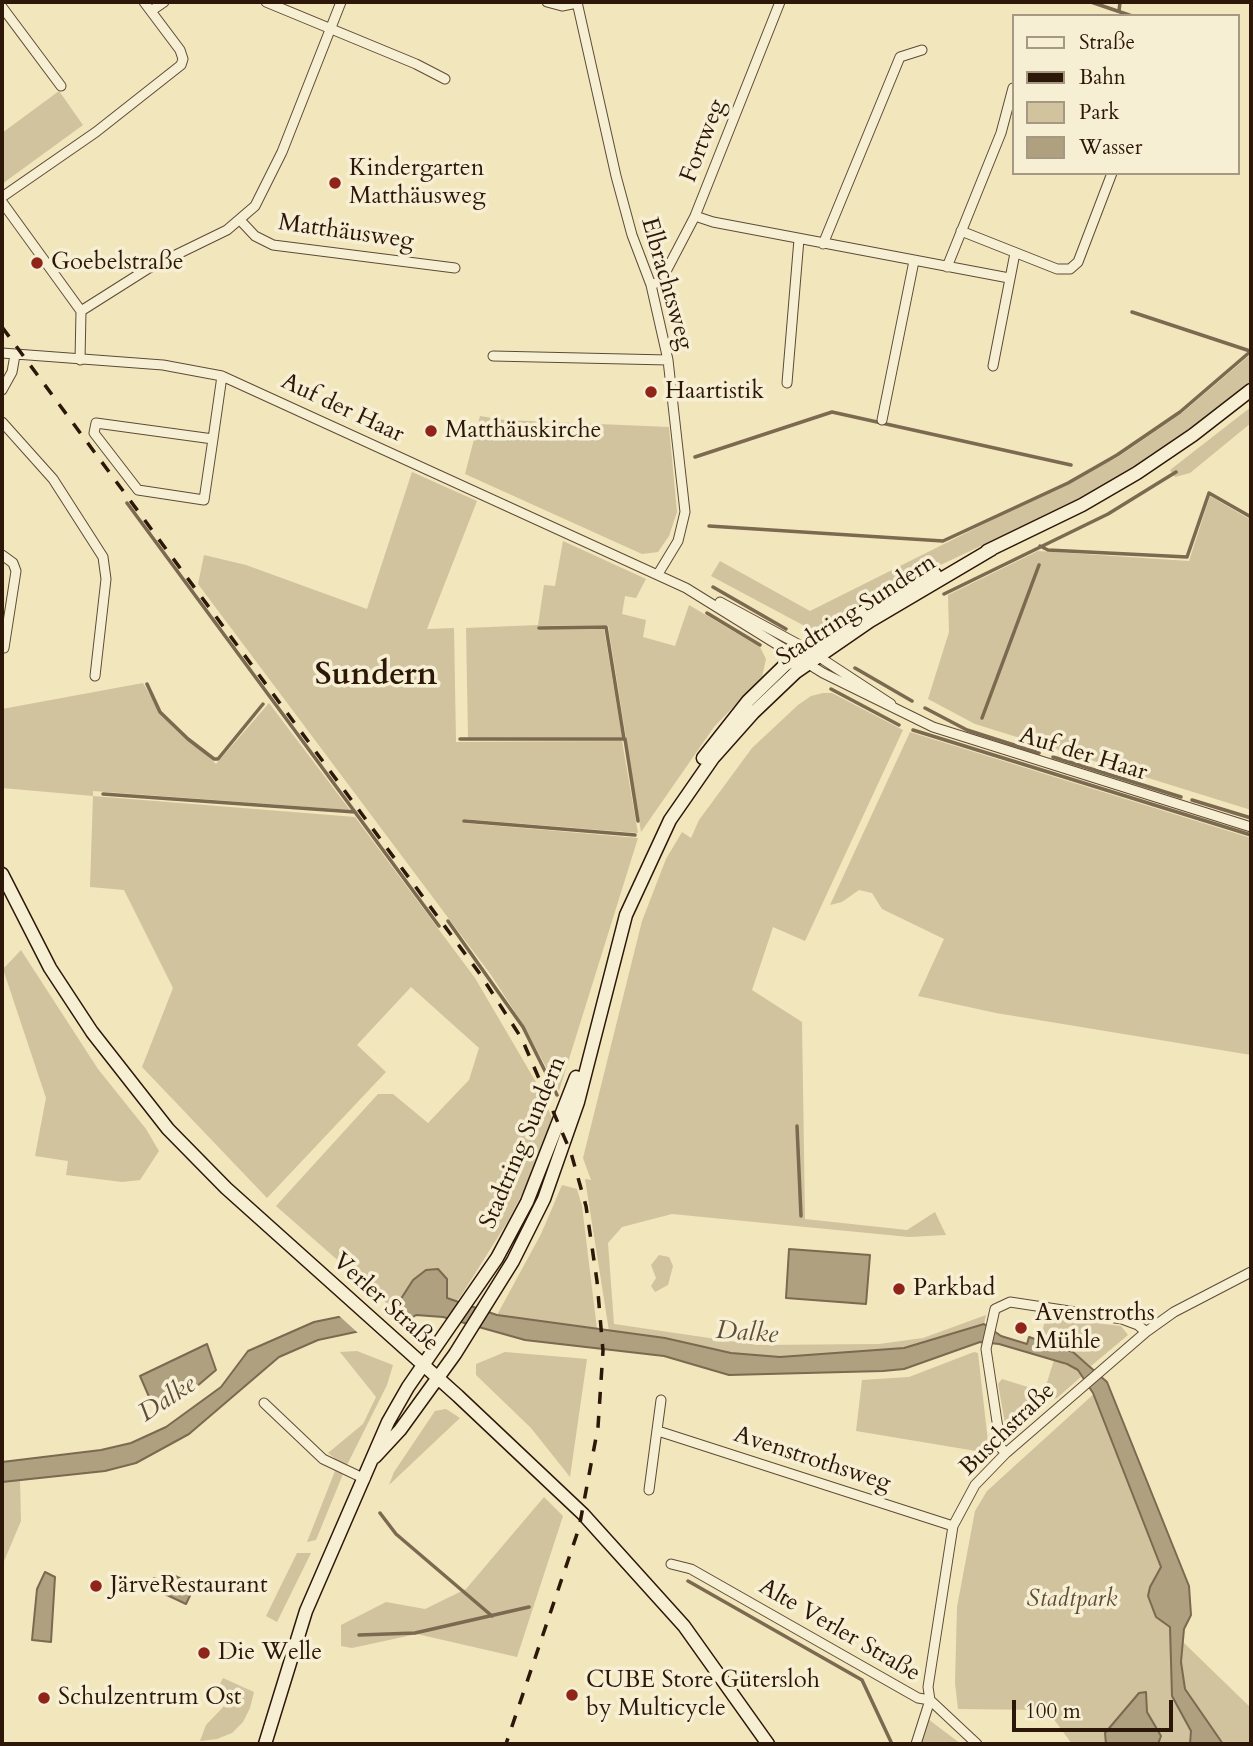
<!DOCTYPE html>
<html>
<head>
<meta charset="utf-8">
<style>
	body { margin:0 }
	#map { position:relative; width:1253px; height:1746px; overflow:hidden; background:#f2e6bd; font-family:Cardo,serif }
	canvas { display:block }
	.frame { position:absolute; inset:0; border:4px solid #2c1709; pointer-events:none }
	.legend { position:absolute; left:1012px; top:14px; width:228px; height:161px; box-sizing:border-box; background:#f7efd4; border:2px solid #a69983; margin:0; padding:9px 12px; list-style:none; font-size:21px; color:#2c1709 }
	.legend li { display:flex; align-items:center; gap:14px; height:35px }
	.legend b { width:35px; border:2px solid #a69983 }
	.scale { position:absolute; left:1012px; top:1700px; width:161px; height:32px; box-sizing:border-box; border:4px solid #2c1709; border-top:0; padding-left:9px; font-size:21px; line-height:24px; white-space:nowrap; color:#2c1709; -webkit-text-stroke:5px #f7efd4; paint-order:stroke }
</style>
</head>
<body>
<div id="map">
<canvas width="1253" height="1746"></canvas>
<div class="frame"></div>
<ul class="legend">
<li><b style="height:9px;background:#f7efd4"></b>Straße</li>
<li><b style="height:9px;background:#2c1709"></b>Bahn</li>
<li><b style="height:19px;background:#d0c39e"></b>Park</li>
<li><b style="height:19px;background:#afa080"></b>Wasser</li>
</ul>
<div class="scale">100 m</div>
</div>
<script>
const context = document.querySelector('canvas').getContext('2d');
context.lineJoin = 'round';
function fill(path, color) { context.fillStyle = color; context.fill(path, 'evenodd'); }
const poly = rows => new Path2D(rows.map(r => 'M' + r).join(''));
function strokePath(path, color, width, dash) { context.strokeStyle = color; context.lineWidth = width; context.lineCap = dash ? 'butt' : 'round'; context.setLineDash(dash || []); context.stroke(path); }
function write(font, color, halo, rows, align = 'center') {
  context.font = font + ' Cardo,serif'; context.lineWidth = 7; context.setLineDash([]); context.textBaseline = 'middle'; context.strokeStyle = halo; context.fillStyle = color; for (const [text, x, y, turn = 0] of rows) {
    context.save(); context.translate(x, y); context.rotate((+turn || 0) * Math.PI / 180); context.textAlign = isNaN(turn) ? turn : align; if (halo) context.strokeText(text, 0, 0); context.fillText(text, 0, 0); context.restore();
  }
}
fill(poly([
	[59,91,83,125,2,184,2,133],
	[1251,354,1251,381,1248,384,1190,430,1136,467,1080,499,894,587,814,631,711,576,720,561,810,611,1118,457,1182,413],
	[1251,407,1251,423,1190,473,1175,477,1170,470],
	[480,416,505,420,669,427,677,512,669,536,658,552,642,554,465,474],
	[412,472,477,501,427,629,454,628,456,742,622,741,638,833,463,819,464,823,638,838,559,1091,524,1026,491,975,198,584,204,555,246,565,367,609],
	[1210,496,1251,520,1251,810,975,724,928,699,949,632,948,595,1038,551,1189,561],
	[563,541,646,579,636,598,625,596,622,614,646,620,643,637,675,646,689,605,760,647,766,659,762,677,714,727,641,832,608,625,539,626,538,629,604,629,622,737,468,738,466,628,538,625,544,585,555,586],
	[143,683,161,714,216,764,269,703,350,810,93,791,93,796,355,817,475,978,540,1089,554,1123,541,1157,508,1221,459,1299,452,1302,447,1298,447,1279,413,1280,397,1305,391,1307,276,1206,378,1094,393,1094,428,1123,469,1080,479,1048,411,987,357,1045,386,1072,267,1198,142,1067,173,988,124,890,90,887,93,796,2,788,2,709],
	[823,693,832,693,903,730,805,941,773,927,752,990,802,1022,805,1219,907,1230,935,1212,946,1235,909,1237,672,1214,622,1227,608,1243,614,1324,757,1345,879,1344,923,1338,986,1315,984,1324,904,1348,780,1357,731,1353,665,1338,609,1331,585,1179,591,1180,583,1158,642,921,666,859,682,832,691,838,699,820,752,748,798,705,811,696],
	[910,732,1251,838,1251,1055,996,1013,918,996,944,939,882,909,872,893,859,890,842,902,830,905],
	[21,950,98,1069,146,1129,159,1151,140,1180,122,1182,66,1175,68,1161,35,1156,46,1098,3,969],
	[562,1185,577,1189,582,1206,597,1329,497,1315,541,1234],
	[659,1255,669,1257,673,1266,668,1285,655,1292,651,1286,656,1278,651,1265],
	[1046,1317,1121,1326,1128,1335,1091,1366,1073,1352,1040,1340],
	[357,1351,393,1365,387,1385,346,1467,328,1453,363,1424,376,1397,340,1352],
	[505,1352,587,1359,570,1477,531,1428,476,1375,476,1364],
	[974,1352,978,1353,988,1442,982,1452,856,1431,862,1380,909,1377],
	[1054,1360,1078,1370,1082,1376,1057,1398,1041,1402,1007,1434,998,1384,1002,1379,1044,1392],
	[1107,1382,1189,1586,1191,1615,1184,1629,1183,1642,1251,1708,1251,1744,1072,1744,1047,1710,958,1709,955,1683,957,1607,975,1511,987,1491],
	[446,1409,460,1418,389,1485,394,1472,435,1411],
	[335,1471,343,1474,316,1540,307,1542],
	[20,1479,21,1521,2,1566,2,1482],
	[544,1497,563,1516,517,1657,417,1634,352,1648,341,1646,341,1625,386,1602,425,1609,466,1589],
	[297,1553,311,1553,277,1622,266,1616],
	[223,1678,254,1692,250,1708,243,1722,232,1733,217,1739,200,1741,206,1725,228,1702,227,1693,220,1684],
	[928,1719,961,1744,920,1744]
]), '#d0c39e');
const water = poly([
	[789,1249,870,1255,866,1304,786,1298,789,1249],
	[438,1269,447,1279,447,1298,497,1315,665,1338,731,1353,780,1357,904,1348,984,1324,1001,1336,1027,1344,1029,1337,1073,1352,1107,1382,1189,1586,1191,1615,1184,1629,1181,1662,1185,1689,1223,1744,1190,1744,1191,1731,1172,1696,1170,1627,1156,1617,1148,1596,1150,1587,1161,1567,1093,1393,1078,1370,1067,1364,999,1344,980,1342,904,1369,883,1371,729,1375,664,1356,525,1340,443,1317,416,1315,407,1321,318,1340,279,1357,189,1434,136,1463,105,1471,2,1482,2,1462,101,1450,131,1443,166,1427,221,1387,248,1351,314,1322,397,1305,413,1280,426,1270,438,1269],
	[207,1344,216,1370,176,1404,159,1406,150,1399,140,1376,207,1344],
	[45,1572,55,1577,51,1642,32,1640,37,1589,45,1572],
	[175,1576,195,1585,186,1604,150,1587,154,1578,165,1583,175,1576],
	[1146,1692,1147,1712,1161,1736,1158,1744,1106,1744,1105,1733,1139,1693,1146,1692]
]);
fill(water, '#afa080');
strokePath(water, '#7b6950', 2);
fill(poly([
	[386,1304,408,1324,358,1333,336,1313]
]), '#f2e6bd');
strokePath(poly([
	[1091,2,1132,16],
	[1119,11,1120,2],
	[1132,312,1250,351],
	[695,457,832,412,1071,465],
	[127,503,439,926],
	[709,526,943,541,1068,483,1117,455,1180,412,1251,351],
	[1040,546,1048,550,1187,557,1209,493,1251,517],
	[713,587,786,629],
	[944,594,1108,514,1176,472],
	[707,613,760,645],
	[539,628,606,627,624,739],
	[855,668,912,701],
	[147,684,160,712,188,739,214,759,218,759,263,704],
	[831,689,899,725],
	[925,708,967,730,1039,753],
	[982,718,1039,565],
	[913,730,1251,835],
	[460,739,625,739,638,821],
	[1053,757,1181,797],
	[103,794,355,812],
	[1192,800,1251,818],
	[464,821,635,835],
	[448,921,523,1027,557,1095],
	[797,1126,801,1216],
	[380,1513,396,1534,492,1616],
	[688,1581,862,1680,892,1744],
	[359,1635,415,1633,529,1607]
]), '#7b6950', 3.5);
const minor = poly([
	[266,2,416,64,445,79],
	[547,2,562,6,577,3],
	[577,2,616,176,632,235,651,285,668,360,685,512,678,541,658,574],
	[2,7,61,86],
	[151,11,164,2],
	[2,197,96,132,181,65,183,59,180,50,144,2],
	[2,202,81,311,80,360],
	[695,216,713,222,1009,278],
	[240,220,255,236,273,245,455,268],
	[961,231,1057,269,1070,269,1078,262,1112,173],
	[823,244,900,57,922,50],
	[947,267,1001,133,1013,88],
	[651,285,661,281,695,216,780,2],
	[81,311,149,268,227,230,255,206,282,152,341,2],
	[2,353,163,365,222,376,686,588,823,673,933,727,1251,827],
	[493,356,668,360],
	[993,366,1015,253],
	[787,383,799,239],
	[2,390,12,372,15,355],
	[882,420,914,261],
	[2,422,53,479,103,557,106,579,95,676],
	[213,439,96,423,94,433,138,490,204,500,213,439,222,376],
	[2,555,13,563,16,571,4,648],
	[720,602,807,649,891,704],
	[264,1403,323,1459,365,1479],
	[658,1431,953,1526],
	[1006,1453,1001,1448,986,1349,995,1309,1010,1302,1122,1319,1138,1325,1146,1332],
	[649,1490,661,1400],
	[671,1564,691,1569,918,1698,930,1700,977,1744],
	[916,1744,930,1700,928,1687,953,1526,975,1485,1006,1453,1146,1332,1174,1312,1251,1272]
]);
const secondary = poly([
	[987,551,1082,505,1137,473,1193,435,1251,390],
	[703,758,748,701,785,665,875,604,935,574],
	[2,874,50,968,92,1032,168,1129,226,1188,458,1396,583,1514,684,1626,768,1744],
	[375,1457,400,1430,455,1354,513,1261,544,1199,578,1102,626,915,670,820,713,758,753,713,796,672,870,621,992,549],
	[265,1744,306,1611,388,1422,408,1387,497,1258,527,1202,576,1077]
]);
strokePath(minor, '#5e4b36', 11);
strokePath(secondary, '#2c1709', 15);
strokePath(minor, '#f7efd4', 9);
strokePath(secondary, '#f7efd4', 12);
strokePath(poly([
	[2,327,480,974,522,1039,571,1153,586,1206,597,1281,603,1351,598,1427,579,1528,506,1744]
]), '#2c1709', 3.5, [12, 12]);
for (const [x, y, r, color] of [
	[335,183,7,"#8f2418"],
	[37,263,7,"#8f2418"],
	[651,392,7,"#8f2418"],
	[431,431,7,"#8f2418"],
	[899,1289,7,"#8f2418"],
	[1021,1328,7,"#8f2418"],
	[96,1586,7,"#8f2418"],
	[204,1653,7,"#8f2418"],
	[572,1695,7,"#8f2418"],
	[44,1698,7,"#8f2418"]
]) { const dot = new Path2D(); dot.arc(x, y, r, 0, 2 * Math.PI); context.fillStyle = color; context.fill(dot); strokePath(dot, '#f7efd4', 2.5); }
write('24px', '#2c1709', '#f7efd4', [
	["Fortweg",704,141,-69],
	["Matthäusweg",346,233,8],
	["Elbrachtsweg",666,284,74],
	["Auf der Haar",342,409,25],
	["Stadtring Sundern",857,611,-33],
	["Auf der Haar",1083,755,17],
	["Stadtring Sundern",524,1143,-67],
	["Verler Straße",385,1303,42],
	["Buschstraße",1008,1430,-44],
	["Avenstrothsweg",812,1460,18],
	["Alte Verler Straße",839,1631,30]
]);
write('24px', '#2c1709', '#f7efd4', [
	["Kindergarten",349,169],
	["Matthäusweg",349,197],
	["Goebelstraße",51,263],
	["Haartistik",665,392],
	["Matthäuskirche",445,431],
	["Parkbad",913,1289],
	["Avenstroths",1035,1314],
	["Mühle",1035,1342],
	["JärveRestaurant",110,1586],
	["Die Welle",218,1653],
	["CUBE Store Gütersloh",586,1681],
	["by Multicycle",586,1709],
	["Schulzentrum Ost",58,1698]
], 'left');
write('italic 24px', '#5d4b36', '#f7efd4', [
	["Stadtpark",1072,1600]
]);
write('italic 26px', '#604e39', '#f7efd4', [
	["Dalke",747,1334,4],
	["Dalke",168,1400,-33]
]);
write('bold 32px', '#2c1709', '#f7efd4', [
	["Sundern",376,677]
]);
</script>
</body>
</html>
